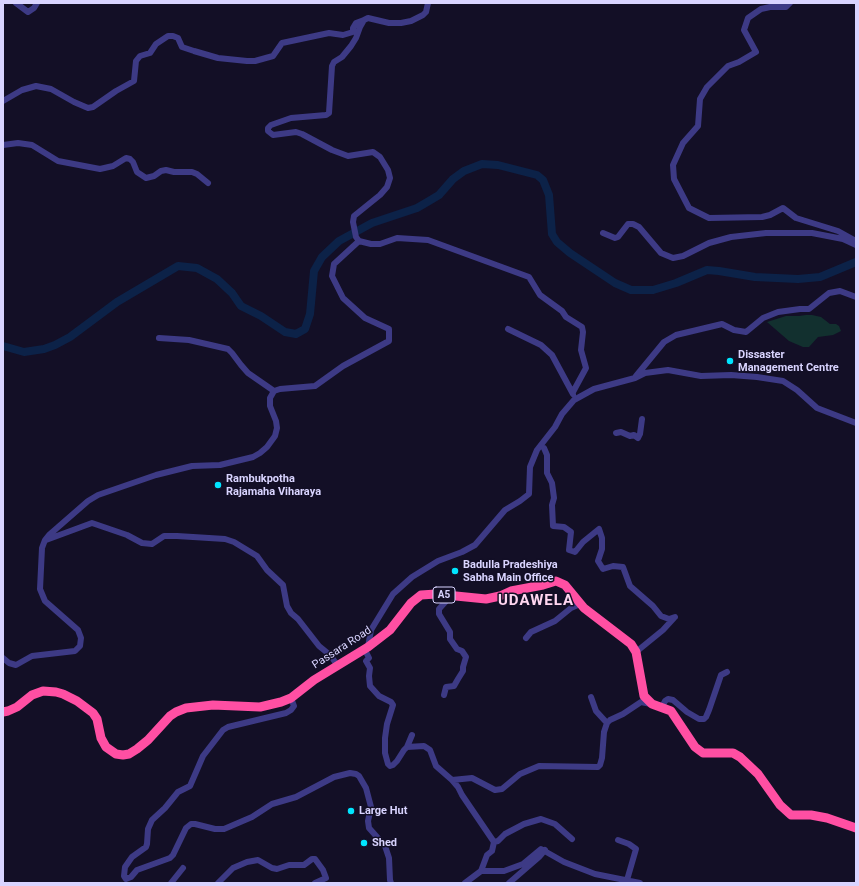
<!DOCTYPE html>
<html>
<head>
<meta charset="utf-8">
<style>
	body { margin:0 }
	#map { position:relative; width:859px; height:886px; overflow:hidden; background:#130f26; font-family:Roboto,sans-serif }
	canvas { display:block }
	.frame { position:absolute; inset:0; border:4px solid #d9d4ff; pointer-events:none }
</style>
</head>
<body>
<div id="map">
<canvas width="859" height="886"></canvas>
<div class="frame"></div>
</div>
<script>
const context = document.querySelector('canvas').getContext('2d');
context.lineJoin = 'round';
function fill(path, color) { context.fillStyle = color; context.fill(path, 'evenodd'); }
const poly = rows => new Path2D(rows.map(r => 'M' + r).join(''));
function strokePath(path, color, width, dash) { context.strokeStyle = color; context.lineWidth = width; context.lineCap = dash ? 'butt' : 'round'; context.setLineDash(dash || []); context.stroke(path); }
function write(font, color, halo, rows, align = 'center') {
  context.font = font + ' Roboto,sans-serif'; context.lineWidth = 3; context.setLineDash([]); context.textBaseline = 'middle'; context.strokeStyle = halo; context.fillStyle = color; for (const [text, x, y, turn = 0] of rows) {
    context.save(); context.translate(x, y); context.rotate((+turn || 0) * Math.PI / 180); context.textAlign = isNaN(turn) ? turn : align; if (halo) context.strokeText(text, 0, 0); context.fillText(text, 0, 0); context.restore();
  }
}
fill(poly([
	[806,315,812,315,821,317,830,324,836,324,839,326,841,331,833,335,818,337,809,347,803,347,789,341,767,322,786,316,799,316]
]), '#12302f');
strokePath(poly([
	[3,346,24,352,44,349,55,345,70,337,117,302,178,266,197,268,217,279,232,293,241,306,261,316,285,332,296,334,305,329,310,314,314,271,322,257,339,241,372,223,417,208,429,201,439,195,453,179,464,171,482,164,498,165,537,175,543,180,549,195,552,234,557,242,570,253,615,283,631,290,653,290,676,283,707,270,719,271,755,277,798,279,820,277,856,262]
]), '#0c2248', 8);
strokePath(poly([
	[16,3,28,12,34,8,37,3],
	[428,3,426,12,423,15,411,21,401,23,389,23,368,18,364,20,360,27,356,38,351,46,342,57,334,62,332,66,329,113,326,115,291,118,271,125,268,128,268,131,273,135,296,132,302,134,332,150,348,156,373,152,380,157,388,170,390,178,387,187,380,195,354,216,353,222,356,237,359,241,371,244,380,244,397,238,428,240,529,277,540,295,562,311,566,317,582,327,583,332,581,350,586,368,573,392],
	[790,3,786,7,770,7,761,9,748,18,744,30,756,52,739,62,728,66,707,87,700,99,698,126,683,143,673,165,674,179,689,208,709,218,762,217,770,215,783,208,796,218,838,231,856,241],
	[3,101,22,90,36,86,51,89,74,102,88,108,93,107,116,91,134,81,136,61,140,56,150,53,156,44,168,36,173,36,178,38,182,47,194,51,218,58,247,61,255,61,273,56,282,43,329,33,343,35,353,32,353,28,356,23,364,20],
	[3,145,18,143,32,145,58,161,100,169,113,166,126,158,130,159,133,162,137,172,146,178,154,176,161,171,166,170,174,172,192,172,197,174,208,183],
	[603,233,615,238,618,237,628,224,633,224,639,227,661,253,673,258,683,256,709,243,731,237,766,233,812,233,843,239,856,245],
	[508,329,541,345,552,355,573,394],
	[159,338,189,340,228,349,232,353,241,365,248,373,274,391],
	[636,376,664,342,676,335,722,324,734,330,746,332,763,318,778,312,800,309,809,309,829,293,840,291,856,297],
	[616,433,621,432,630,436,634,435,638,438,640,434,642,419],
	[544,448,547,455,547,473,552,483,554,498,552,505,553,526,564,527,571,532,569,550,575,552,583,542,599,529,602,538,602,549,598,561,603,569,613,566,623,567,630,586,653,606,661,616,669,619,675,617],
	[46,540,92,523,127,535,142,543,152,544,164,536,177,536,225,539,234,542,257,556,267,570,283,585,287,606,291,613,298,619,319,646,330,655,338,666],
	[526,638,531,632,555,621,571,608,580,604],
	[368,647,371,630,393,594,412,577,438,561,462,552,475,545,505,510,520,501,529,494,530,467,537,450,555,427,562,414,574,400,594,389,635,378,645,373,668,370,701,376,731,375,757,377,783,381,797,390,817,408,856,423],
	[365,650,369,658,366,661,370,668,369,676,370,686,379,696,391,702,393,705,387,724,385,738,385,753,388,764,390,766,393,765,397,761,404,750,407,747],
	[636,652,663,630,674,618],
	[3,658,9,663,16,665,32,656,75,651,80,646,81,638,78,630,45,601,40,589,42,548,45,540,49,535,88,501,98,495,156,475,192,466,220,465,253,457,260,453,267,447,275,436,277,428,276,421,270,406,270,398,274,391,280,389,315,386,343,366,389,341,389,329,365,318,343,298,332,276,334,264,359,241],
	[444,695,446,687,454,686,458,679,463,671,463,667,466,657,462,651,457,649,450,639,450,632,439,614,439,609,448,599,453,596],
	[591,697,596,711,607,723],
	[291,698,294,706,291,710,286,713,228,727,223,730,203,756,190,786,178,792,165,808,152,820,148,829,147,844,146,847,132,857,125,867,124,876,126,879,131,877,137,870,170,858,173,855,186,828,191,824,195,824,215,829,224,829,252,817,272,804,296,797,334,777,350,773,356,774,359,776,366,788,371,807,368,821,369,828,385,846,389,858,390,880,391,883],
	[662,707,665,701,668,699,673,700,687,712,699,719,704,719,706,717,709,710,721,675,727,672],
	[412,735,407,747,424,746,430,750,436,766,452,780,472,778,495,790,502,789,520,774,539,766,598,767,600,765,602,758,604,732,607,723,610,720,623,714,641,702,651,704],
	[452,780,458,787,462,795,494,842,492,851,487,855,481,871],
	[618,840,629,844,636,849,627,880],
	[494,842,498,841,505,834,524,824,541,819,555,824,572,839],
	[171,883,183,868],
	[218,883,233,868,247,862,258,860,272,868,277,869,289,865,304,865,312,859,315,859,323,870,326,878,315,883],
	[465,883,481,871,504,871,523,864,541,849,564,862,595,874,640,883],
	[509,883,539,857,545,850]
]), '#3d3a85', 6);
strokePath(poly([
	[3,712,8,711,17,707,32,695,43,691,56,692,63,694,77,701,93,713,97,719,101,738,106,747,116,754,123,755,129,754,137,749,148,740,170,716,176,712,186,708,213,705,260,707,281,702,291,698,314,680,368,647,390,630,411,603,421,595,436,594,486,599,500,596,511,591,543,585,556,581,565,585,584,608,631,644,636,652,644,696,652,704,671,711,695,747,703,753,733,753,740,757,758,774,780,805,791,815,811,815,827,818,856,828]
]), '#ff4fa3', 9);
for (const [x, y, r, color] of [
	[730,361,4,"#00e5ff"],
	[218,485,4,"#00e5ff"],
	[455,571,4,"#00e5ff"],
	[351,811,4,"#00e5ff"],
	[364,843,4,"#00e5ff"]
]) { const dot = new Path2D(); dot.arc(x, y, r, 0, 2 * Math.PI); context.fillStyle = color; context.fill(dot); strokePath(dot, '#130f26', 1.5); }
for (const [x, y, w] of [
	[444,595,22]
]) { const box = new Path2D(); box.roundRect(x - w / 2, y - 8, w, 16, 3); context.fillStyle = '#130f26'; context.fill(box); strokePath(box, '#d9d4ff', 1); }
write('bold 10px', '#d9d4ff', null, [
	["A5",444,595]
]);
write('bold 11px', '#d9d4ff', '#130f26', [
	["Dissaster",738,355],
	["Management Centre",738,368],
	["Rambukpotha",226,479],
	["Rajamaha Viharaya",226,492],
	["Badulla Pradeshiya",463,565],
	["Sabha Main Office",463,578],
	["Large Hut",359,811],
	["Shed",372,843]
], 'left');
write('11px', '#d9d4ff', '#130f26', [
	["Passara Road",342,648,-33]
]);
context.letterSpacing = '1px';
write('bold 15px', '#ffd6f0', '#130f26', [
	["UDAWELA",536,601]
]);
context.letterSpacing = '0px';
</script>
</body>
</html>
